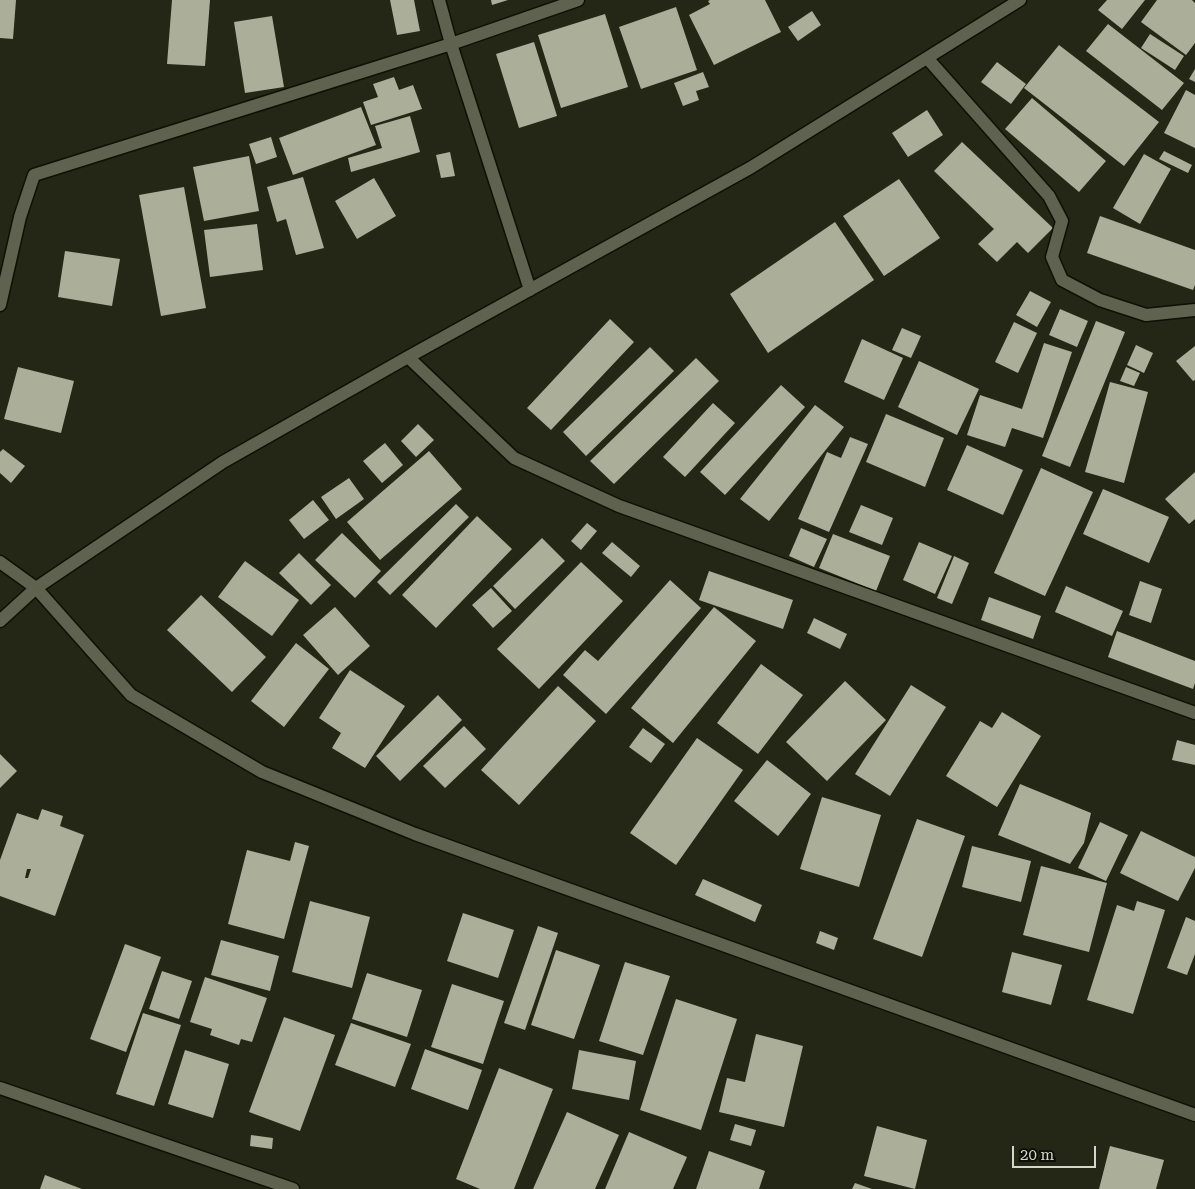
<!DOCTYPE html>
<html>
<head>
<meta charset="utf-8">
<style>
	body { margin:0 }
	#map { position:relative; width:1195px; height:1189px; overflow:hidden; background:#252716; font-family:"Roboto Serif",serif }
	canvas { display:block }
	.scale { position:absolute; left:1012px; top:1146px; width:84px; height:22px; box-sizing:border-box; border:2px solid #d5d6cb; border-top:0; padding-left:6px; font-size:15px; line-height:18px; white-space:nowrap; color:#d5d6cb; -webkit-text-stroke:4px #0e0f08; paint-order:stroke }
</style>
</head>
<body>
<div id="map">
<canvas width="1195" height="1189"></canvas>
<div class="scale">20 m</div>
</div>
<script>
const context = document.querySelector('canvas').getContext('2d');
context.lineJoin = 'round';
function fill(path, color) { context.fillStyle = color; context.fill(path, 'evenodd'); }
const poly = rows => new Path2D(rows.map(r => 'M' + r).join(''));
function strokePath(path, color, width, dash) { context.strokeStyle = color; context.lineWidth = width; context.lineCap = dash ? 'butt' : 'round'; context.setLineDash(dash || []); context.stroke(path); }
fill(poly([
	[0,0,16,0,13,39,0,38],
	[172,0,210,0,205,66,167,64],
	[390,0,414,0,420,31,397,35],
	[491,0,508,0,492,5],
	[710,0,765,0,781,32,714,65,689,15,710,4,708,1],
	[1107,0,1145,0,1122,29,1098,10],
	[1157,0,1192,0,1195,3,1195,43,1186,55,1141,22],
	[676,7,697,70,641,89,619,27],
	[812,11,821,25,798,41,788,27],
	[605,14,628,87,561,108,538,35],
	[272,16,284,87,245,93,234,22],
	[1108,24,1184,83,1162,110,1086,51],
	[1150,34,1184,56,1175,70,1141,48],
	[534,42,557,116,519,128,496,54],
	[1059,45,1159,122,1124,166,1024,88],
	[997,62,1026,84,1011,104,981,82],
	[1195,69,1195,82,1189,79],
	[703,72,709,87,696,91,699,100,683,106,674,83],
	[394,77,399,90,413,85,422,109,371,125,363,102,378,97,373,84],
	[1186,90,1195,95,1195,148,1164,133],
	[1032,98,1106,161,1079,192,1005,129],
	[361,107,376,145,293,175,279,138],
	[927,110,943,135,908,157,892,133],
	[410,116,420,152,351,172,348,158,382,148,375,126],
	[271,137,277,157,256,164,249,144],
	[962,142,1053,228,1028,253,1017,242,997,262,978,244,994,229,934,171],
	[1164,151,1192,165,1188,173,1159,159],
	[450,152,455,176,441,178,436,155],
	[1144,154,1171,169,1140,224,1113,208],
	[249,156,259,211,204,221,193,167],
	[303,177,324,248,296,255,286,219,277,222,267,187],
	[374,178,396,216,357,239,335,201],
	[899,179,940,238,884,276,843,216],
	[184,187,206,308,161,316,139,195],
	[1100,216,1195,250,1195,285,1193,290,1087,253],
	[835,222,874,280,768,353,730,294],
	[257,224,263,270,210,277,204,230],
	[65,251,120,259,112,306,58,297],
	[1030,291,1051,302,1037,327,1016,315],
	[1060,309,1088,321,1077,347,1049,335],
	[610,319,634,342,551,430,527,408],
	[1096,321,1125,332,1070,467,1042,456],
	[1014,322,1037,333,1018,373,995,362],
	[902,328,921,336,911,358,892,350],
	[862,339,903,358,884,400,844,382],
	[1044,343,1072,352,1043,438,1012,428,1005,447,967,435,980,395,1022,409],
	[1136,345,1153,353,1144,373,1127,365],
	[1195,346,1195,380,1193,381,1176,361],
	[650,347,674,371,586,456,563,432],
	[696,358,719,381,614,484,590,461],
	[919,361,979,389,957,435,898,407],
	[18,367,74,381,61,433,4,419],
	[1126,367,1140,373,1134,386,1120,381],
	[1110,382,1148,392,1124,483,1085,472],
	[781,385,805,407,725,495,700,472],
	[713,403,735,423,685,477,663,457],
	[815,405,844,427,769,521,740,499],
	[886,414,944,438,925,487,866,462],
	[418,424,434,440,416,457,401,441],
	[850,437,868,444,829,532,798,519,827,452,841,458],
	[385,443,403,465,382,483,363,461],
	[967,445,1023,470,1003,515,947,490],
	[3,449,25,466,11,483,0,473,0,452],
	[429,451,462,489,380,560,347,522],
	[1041,468,1093,492,1045,596,994,573],
	[1195,472,1195,519,1189,524,1165,499],
	[349,478,364,499,336,519,321,497],
	[1103,489,1169,517,1149,563,1083,534],
	[313,500,329,520,304,539,289,520],
	[456,504,469,517,390,595,377,582],
	[861,505,893,518,882,545,849,532],
	[477,516,512,549,436,628,402,595],
	[587,523,597,531,581,550,571,541],
	[801,528,827,539,814,567,789,556],
	[342,533,381,571,355,598,315,560],
	[833,534,890,556,876,591,819,568],
	[542,538,565,561,515,609,493,586],
	[612,542,640,566,631,577,602,553],
	[919,542,952,556,935,594,903,580],
	[299,553,331,585,311,605,279,573],
	[954,556,969,563,952,604,937,598],
	[245,561,299,600,272,636,218,597],
	[581,562,623,601,539,689,497,649],
	[709,571,793,600,783,629,699,600],
	[670,580,701,608,606,714,563,675,585,650,598,661],
	[1140,581,1162,589,1151,623,1129,615],
	[1066,586,1123,611,1112,636,1055,612],
	[491,588,512,611,493,628,472,605],
	[201,595,266,657,232,692,167,630],
	[989,597,1041,616,1033,639,981,620],
	[335,607,370,646,338,675,303,635],
	[714,607,756,641,673,743,631,708],
	[814,618,847,634,840,649,807,633],
	[1117,631,1195,661,1195,683,1193,689,1108,657],
	[296,643,329,669,284,727,251,701],
	[761,664,803,695,758,754,717,723],
	[350,670,405,706,365,768,332,748,341,733,319,718],
	[845,681,886,720,827,781,786,742],
	[911,685,946,707,890,796,855,774],
	[558,686,596,721,519,805,481,770],
	[438,695,462,720,400,781,376,756],
	[1002,712,1041,736,997,807,946,776,980,721,992,728],
	[464,726,486,749,445,788,423,766],
	[643,728,665,744,651,763,629,747],
	[697,738,743,770,676,865,630,833],
	[1177,740,1195,745,1195,765,1172,760],
	[0,754,17,771,0,788],
	[767,760,811,794,778,836,734,801],
	[1020,784,1091,813,1084,843,1070,864,998,835],
	[822,797,881,815,859,887,800,869],
	[42,809,63,816,60,826,84,835,55,916,0,896,0,860,17,813,38,820],
	[27,869,31,869,28,878,25,878],
	[917,819,965,836,922,957,873,939],
	[1100,822,1128,835,1106,881,1078,868],
	[1141,831,1195,857,1195,868,1178,901,1120,873],
	[295,842,309,846,284,939,228,924,247,850,290,861],
	[972,846,1031,861,1021,902,962,887],
	[1041,866,1107,883,1089,952,1023,935],
	[703,879,762,905,755,922,695,895],
	[310,901,370,917,352,988,292,972],
	[1137,901,1165,910,1133,1014,1087,1000,1117,905,1134,911],
	[463,913,514,930,498,978,447,961],
	[1186,917,1195,921,1195,954,1187,975,1167,968],
	[538,926,558,933,525,1030,504,1023],
	[820,931,838,938,834,950,816,943],
	[221,940,279,956,270,991,211,975],
	[125,944,161,957,126,1052,90,1039],
	[556,950,600,965,574,1039,531,1025],
	[1012,952,1062,965,1051,1005,1002,992],
	[625,962,670,976,643,1055,599,1041],
	[162,971,192,981,179,1019,149,1009],
	[367,973,422,990,407,1037,352,1019],
	[205,977,267,998,252,1042,241,1039,239,1045,210,1035,212,1029,190,1022],
	[452,984,504,1001,483,1064,431,1047],
	[676,999,737,1019,701,1130,640,1110],
	[143,1013,181,1025,154,1106,116,1094],
	[284,1017,335,1035,300,1131,249,1112],
	[351,1023,411,1044,395,1087,335,1065],
	[756,1034,803,1046,784,1127,719,1112,727,1078,745,1082],
	[425,1049,482,1070,468,1110,411,1089],
	[185,1050,229,1064,213,1118,168,1104],
	[579,1050,636,1061,629,1100,572,1089],
	[499,1068,553,1089,514,1189,480,1189,456,1179],
	[567,1112,619,1135,595,1189,533,1189],
	[735,1124,756,1130,751,1146,730,1140],
	[877,1126,927,1140,915,1189,864,1176],
	[629,1132,687,1157,673,1189,605,1189],
	[251,1135,273,1138,272,1149,250,1146],
	[1110,1146,1164,1160,1156,1189,1099,1189],
	[709,1151,765,1171,759,1189,696,1189],
	[45,1175,82,1189,40,1189],
	[855,1183,872,1189,852,1189]
]), '#abae99');
const street = poly([
	[439,0,451,44,530,290],
	[928,59,1049,196,1062,221,1052,257,1062,280,1100,300,1146,315,1195,310],
	[0,305,20,217,34,175,451,44,578,0],
	[408,357,514,458,619,506,1195,713],
	[0,562,36,588,131,695,262,772,415,834,1195,1115],
	[0,621,36,588,223,462,408,357,750,168,1020,0],
	[0,1088,293,1189]
]);
strokePath(street, '#0e1002', 15);
strokePath(street, '#5f624e', 12);
</script>
</body>
</html>
